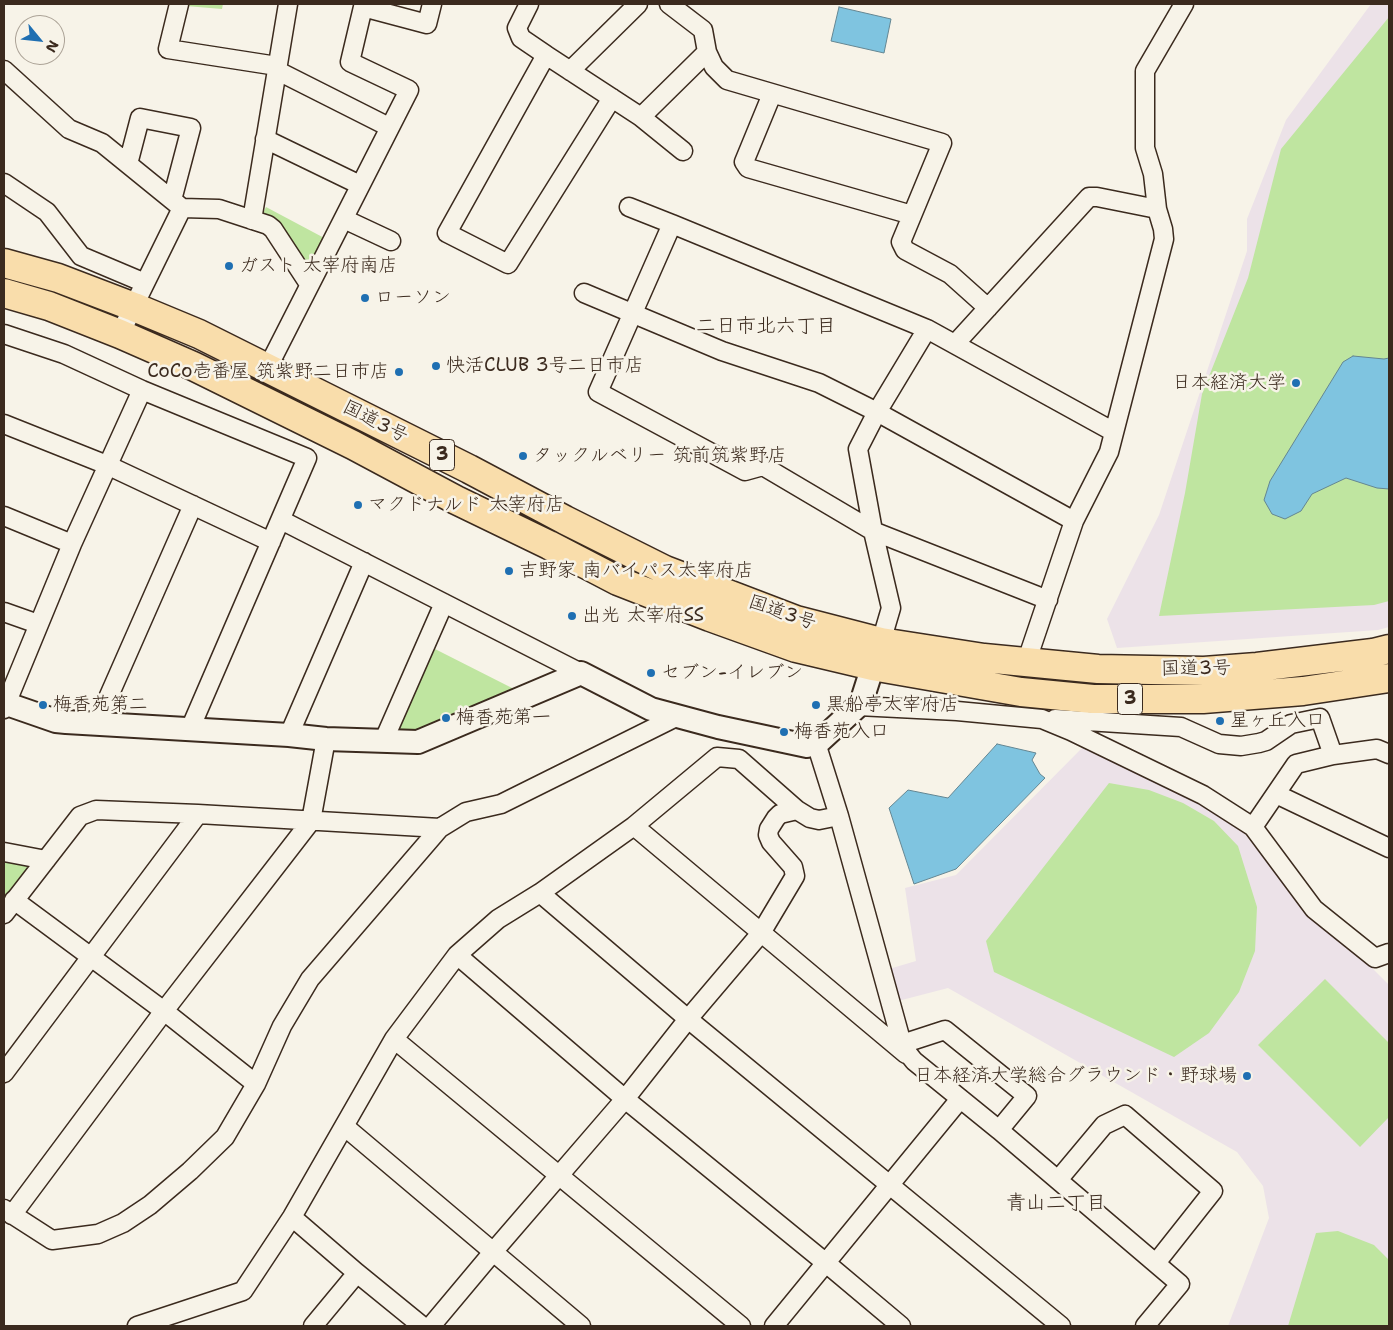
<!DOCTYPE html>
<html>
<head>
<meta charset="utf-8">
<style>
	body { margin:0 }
	#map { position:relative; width:1393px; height:1330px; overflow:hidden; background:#f7f3e8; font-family:"Shantell Sans",sans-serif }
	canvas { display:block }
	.frame { position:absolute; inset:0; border:5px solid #3b2a1e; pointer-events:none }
	.north { position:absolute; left:15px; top:15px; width:50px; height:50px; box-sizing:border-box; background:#f7f3e8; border:1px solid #aca397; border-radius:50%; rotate:118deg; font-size:14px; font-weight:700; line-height:20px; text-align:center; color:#3b2a1e }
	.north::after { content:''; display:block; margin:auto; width:18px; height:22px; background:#1f6fb2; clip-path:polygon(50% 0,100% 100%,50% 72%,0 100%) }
</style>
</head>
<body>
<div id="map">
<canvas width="1393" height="1330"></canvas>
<div class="frame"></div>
<div class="north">N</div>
</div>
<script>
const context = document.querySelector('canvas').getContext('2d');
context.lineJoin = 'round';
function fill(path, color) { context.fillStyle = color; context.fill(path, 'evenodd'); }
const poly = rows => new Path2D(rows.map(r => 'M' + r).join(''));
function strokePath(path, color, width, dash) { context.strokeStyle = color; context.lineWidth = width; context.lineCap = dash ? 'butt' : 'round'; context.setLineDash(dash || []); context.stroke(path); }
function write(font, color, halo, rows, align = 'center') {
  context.font = font + ' "Shantell Sans","Klee One",sans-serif'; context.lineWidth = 5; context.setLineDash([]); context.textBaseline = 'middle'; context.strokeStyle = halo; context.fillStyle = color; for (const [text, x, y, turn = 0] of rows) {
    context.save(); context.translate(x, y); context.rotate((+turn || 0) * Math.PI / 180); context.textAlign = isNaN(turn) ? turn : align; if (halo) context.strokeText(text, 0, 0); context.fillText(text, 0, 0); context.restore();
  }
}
fill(poly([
	[1371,4,1389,4,1389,627,1378,630,1117,648,1107,619,1159,515,1247,251,1247,219,1286,120],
	[1085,745,1195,797,1240,828,1309,916,1369,965,1389,985,1389,1326,1228,1326,1269,1218,1263,1186,1237,1152,948,988,898,1001,889,969,916,961,905,888,956,875]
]), '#ece2e8');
fill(poly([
	[186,4,223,4,222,9,186,6],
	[1389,17,1389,601,1374,605,1159,616,1185,493,1202,394,1248,278,1281,149],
	[266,207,328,240,313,270,303,265,262,215],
	[435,649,514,689,404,735,396,729],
	[1109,783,1149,790,1183,803,1214,821,1238,846,1257,907,1255,951,1239,992,1209,1033,1174,1057,994,972,986,941],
	[4,860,26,864,30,873,4,904],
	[1325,979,1389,1043,1389,1117,1360,1147,1258,1045],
	[1338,1231,1374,1245,1389,1260,1389,1326,1288,1326,1316,1233]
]), '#bfe5a0');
const water = poly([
	[839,7,891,19,884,53,831,41,839,7],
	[1353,356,1384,359,1389,358,1389,489,1377,488,1346,478,1312,494,1301,511,1285,519,1272,514,1264,500,1270,481,1343,362,1353,356],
	[997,744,1036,753,1032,760,1040,774,1045,778,956,869,914,884,889,808,908,790,948,798,997,744]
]);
fill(water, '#7fc4e0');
strokePath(water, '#648692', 1);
const minor = poly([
	[179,4,168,49,277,66],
	[529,4,517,28,521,38,546,55,447,233,508,264,612,98],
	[669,4,703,30,707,52,714,67,727,80,942,143,901,242,905,250,950,274,988,308],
	[546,55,641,117,683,151],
	[4,70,69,129,102,143,182,208],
	[276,70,389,127],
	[570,71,638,4],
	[772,94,744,162,748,168,912,215],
	[641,117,707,52],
	[265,139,360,185],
	[128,164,140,118,191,128,172,200],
	[4,183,47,212,81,256,145,283],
	[629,207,672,224],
	[344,219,391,241],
	[252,220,288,4],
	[584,293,722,351,819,383,877,412,1074,521],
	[4,334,64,354,142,390,307,458,190,729],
	[120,334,182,208,219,209,268,225,273,229,309,284],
	[955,344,1089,197,1097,197,1157,209],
	[268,367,409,90,350,62,363,7,427,24,432,4],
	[4,424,107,465,271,542],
	[4,516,72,544],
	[281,520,581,673],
	[1048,600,873,531,763,466,745,471,598,392,672,224,927,329,1114,432],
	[4,612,38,624],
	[881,642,891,608,873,531,858,449,877,412,927,329],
	[1026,663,1074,521,1109,452,1164,239,1163,229,1157,209,1153,174,1145,148,1145,71,1184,4],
	[858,706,957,711,1042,719,1071,731,1203,795,1253,827,1314,909,1375,958,1389,953],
	[4,709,72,544,142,390],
	[1055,719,1181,727,1219,744,1241,746,1259,743,1266,741,1291,724,1320,718,1333,755],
	[97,723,193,505],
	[289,735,364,562],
	[383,742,444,603],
	[816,743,839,816,902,1044,906,1051,914,1061,999,1130,1180,1284,1145,1326],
	[1276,794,1389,848],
	[634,826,906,1054],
	[1253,827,1296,764,1333,755,1377,749,1389,754],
	[4,852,46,860],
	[540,893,688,1019,1061,1326],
	[14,900,164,1011,256,1084],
	[4,914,80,816,96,810,198,814,440,828],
	[457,955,625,1099,826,1263,901,1326],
	[394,1039,741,1326],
	[902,1044,945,1030,1027,1096,999,1130],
	[4,1073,198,814],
	[344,1126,581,1326],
	[1058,1180,1104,1125,1125,1115,1213,1191,1156,1263],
	[4,1209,52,1240,98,1234,123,1223,150,1205,190,1171,225,1137,256,1084,282,1026,310,979,440,828,466,812,501,804,676,717],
	[12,1215,164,1011,311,821,326,739],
	[292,1217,357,1273,422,1326],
	[137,1326,243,1291,292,1217,394,1039,457,955,498,919,540,893,634,826,717,757,739,759,797,810,810,818,819,820,839,816],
	[313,1326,357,1273],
	[431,1326,493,1252,625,1099,688,1019,761,933,795,876,793,867,771,842,768,835,769,829,776,818,780,814,797,810],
	[774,1326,960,1099]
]);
const tertiary = poly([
	[4,703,56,721,66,722,289,735,326,739,418,742,581,673,651,709,718,727,807,746,821,740,858,706,862,700,878,650]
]);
const trunk = poly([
	[4,263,58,278,134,307,199,334,469,469,565,520,665,570,796,620,881,642,984,658,1098,669,1204,671,1257,667,1373,653,1389,649],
	[4,293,49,306,120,334,193,366,353,445,456,500,549,545,618,581,710,617,796,648,872,666,1021,692,1093,699,1203,699,1303,691,1389,678]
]);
strokePath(minor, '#3b2a1e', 21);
strokePath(tertiary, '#3b2a1e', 26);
strokePath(trunk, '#3b2a1e', 31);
strokePath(minor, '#f7f3e8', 18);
strokePath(tertiary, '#f7f3e8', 22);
strokePath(trunk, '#f9ddab', 28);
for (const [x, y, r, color] of [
	[229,266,5,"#1f6fb2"],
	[365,298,5,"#1f6fb2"],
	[436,366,5,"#1f6fb2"],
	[399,372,5,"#1f6fb2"],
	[1296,383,5,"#1f6fb2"],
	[523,456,5,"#1f6fb2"],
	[358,505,5,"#1f6fb2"],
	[509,571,5,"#1f6fb2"],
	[572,616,5,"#1f6fb2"],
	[651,673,5,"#1f6fb2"],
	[43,705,5,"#1f6fb2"],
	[816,705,5,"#1f6fb2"],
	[446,718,5,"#1f6fb2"],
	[1220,721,5,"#1f6fb2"],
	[784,732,5,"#1f6fb2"],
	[1247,1076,5,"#1f6fb2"]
]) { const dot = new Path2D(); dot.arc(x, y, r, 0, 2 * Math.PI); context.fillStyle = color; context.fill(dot); strokePath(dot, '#f7f3e8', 2); }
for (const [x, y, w] of [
	[442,455,25],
	[1130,699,25]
]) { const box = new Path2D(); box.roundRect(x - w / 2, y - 15.5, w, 31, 4); context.fillStyle = '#f7f3e8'; context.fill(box); strokePath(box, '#3b2a1e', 1); }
write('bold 18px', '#3b2a1e', null, [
	["3",442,455],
	["3",1130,699]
]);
write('19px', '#3b2a1e', '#f7f3e8', [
	["ガスト 太宰府南店",239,266],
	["ローソン",375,298],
	["快活CLUB 3号二日市店",446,366],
	["CoCo壱番屋 筑紫野二日市店",389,372,"right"],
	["日本経済大学",1286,383,"right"],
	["タックルベリー 筑前筑紫野店",533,456],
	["マクドナルド 太宰府店",368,505],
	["吉野家 南バイパス太宰府店",519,571],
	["出光 太宰府SS",582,616],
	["セブン-イレブン",661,673],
	["梅香苑第二",53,705],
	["黒船亭太宰府店",826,705],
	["梅香苑第一",456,718],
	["星ヶ丘入口",1230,721],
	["梅香苑入口",794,732],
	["日本経済大学総合グラウンド・野球場",1237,1076,"right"]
], 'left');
write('19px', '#3b2a1e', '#f7f3e8', [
	["国道3号",375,422,27],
	["国道3号",782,613,19],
	["国道3号",1196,669,-1]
]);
write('20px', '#3b2a1e', '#f7f3e8', [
	["二日市北六丁目",766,327],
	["青山二丁目",1056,1204]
]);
</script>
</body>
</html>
